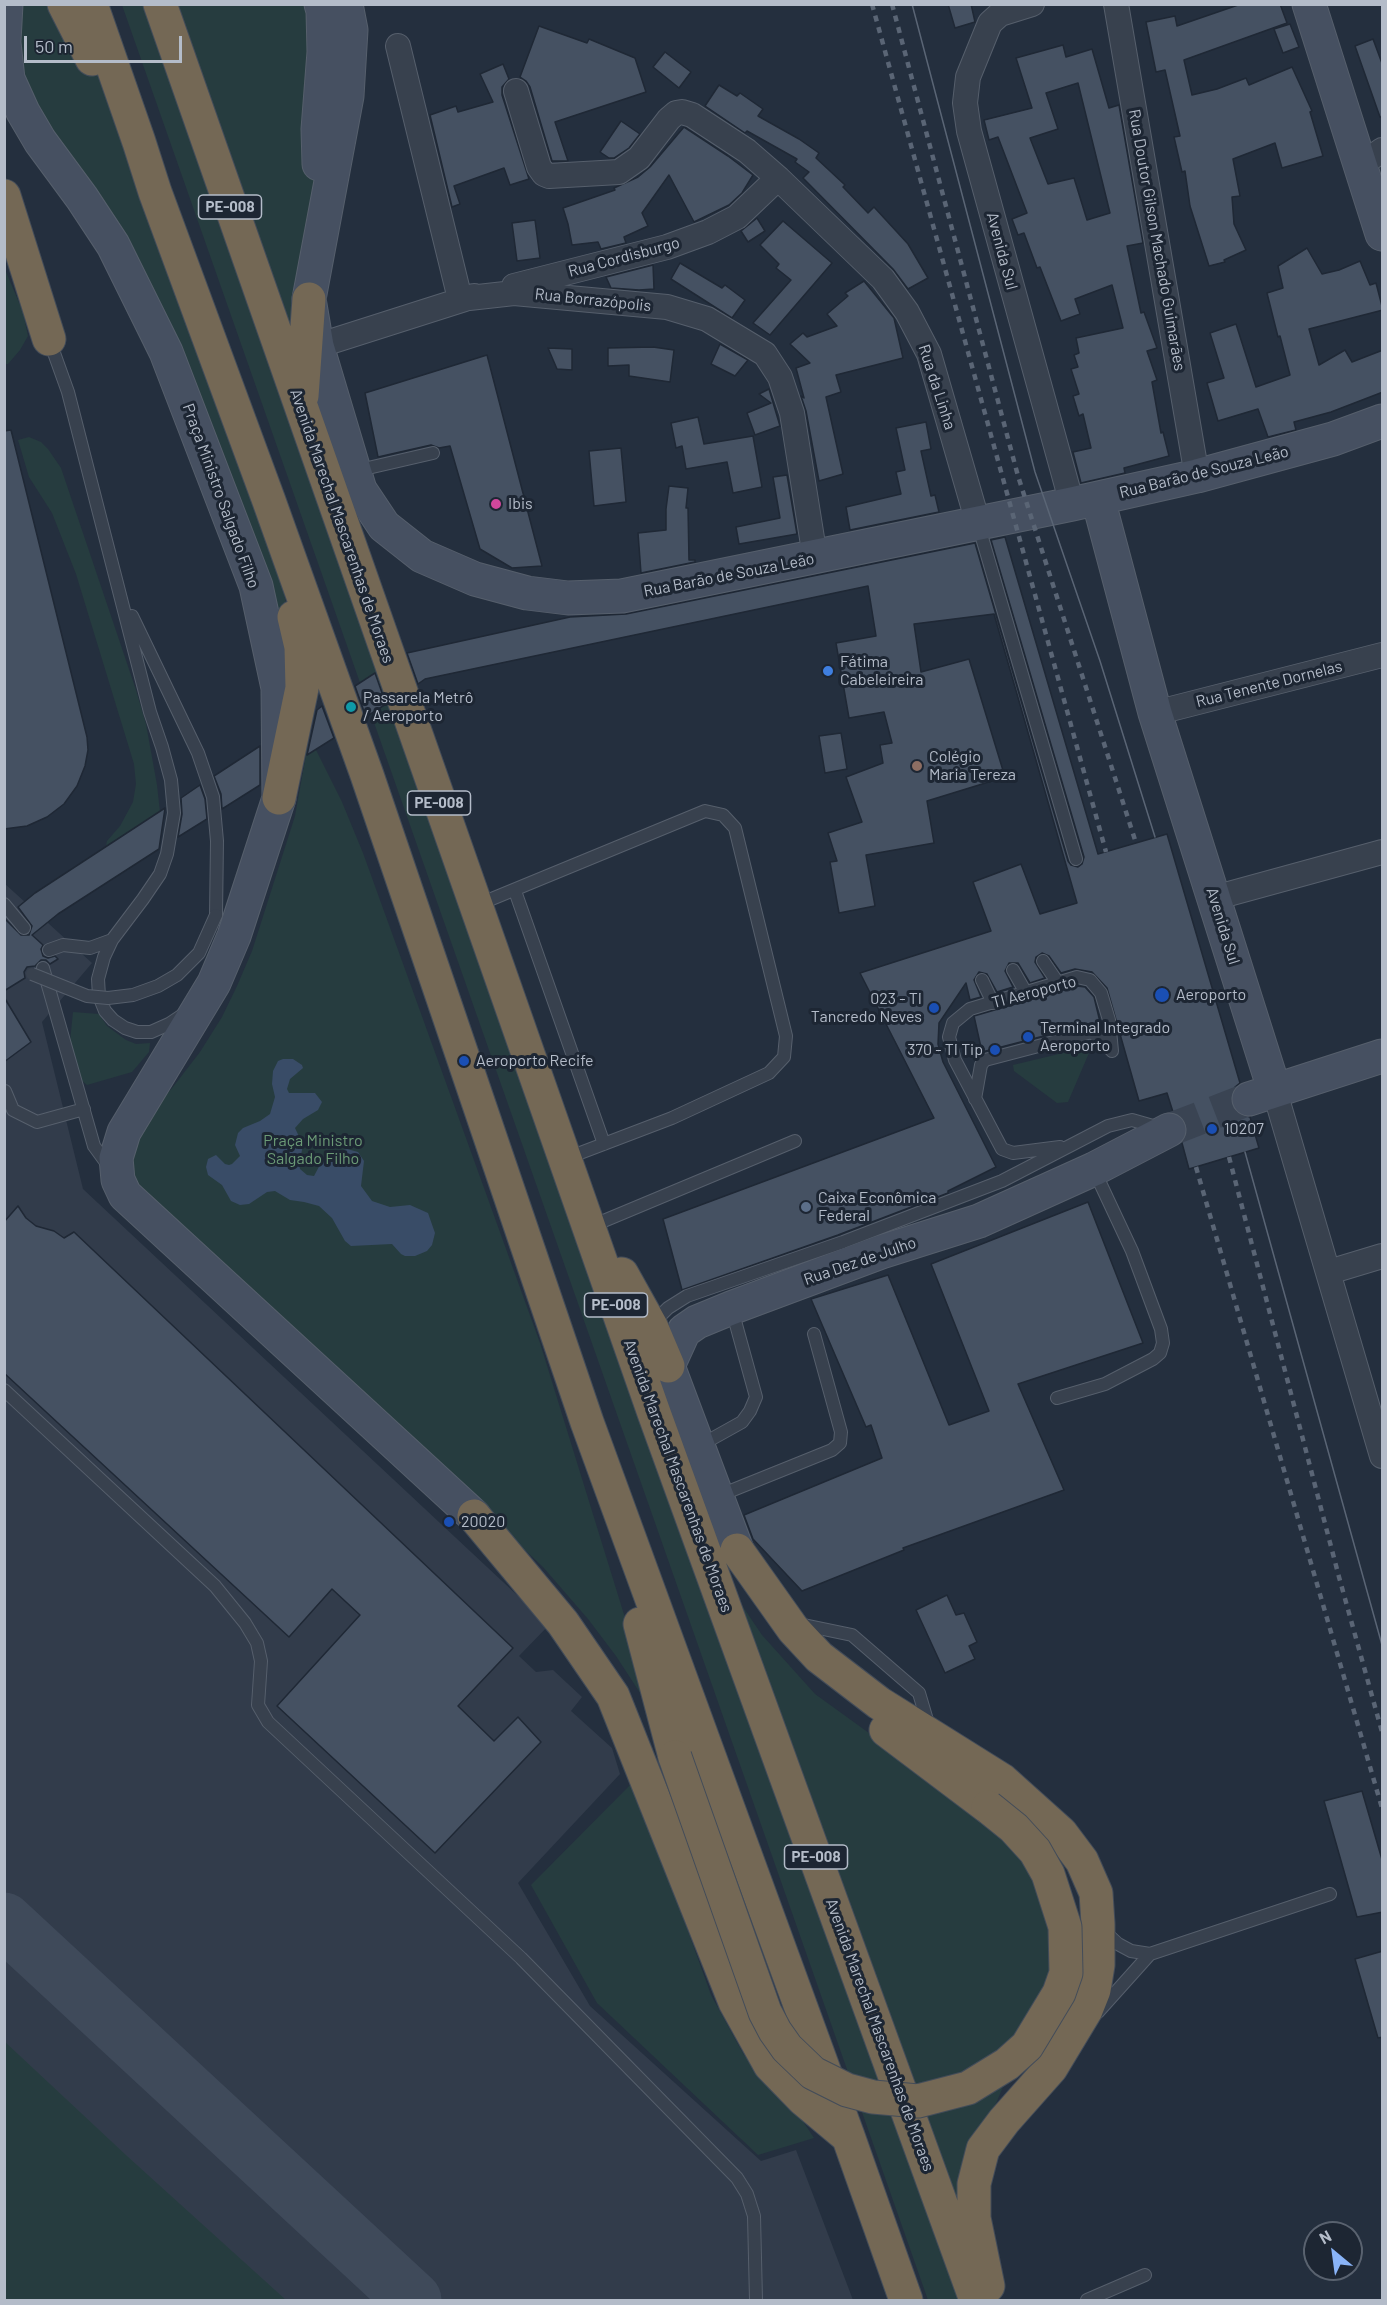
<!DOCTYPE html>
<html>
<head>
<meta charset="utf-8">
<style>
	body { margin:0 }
	#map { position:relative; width:1387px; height:2305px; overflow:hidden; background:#242f3e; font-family:Barlow,sans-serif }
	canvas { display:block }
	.frame { position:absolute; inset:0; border:6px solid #b4bcc9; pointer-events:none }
	.north { position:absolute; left:1303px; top:2221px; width:60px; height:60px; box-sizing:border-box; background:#1d2633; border:2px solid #59626f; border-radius:50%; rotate:331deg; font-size:16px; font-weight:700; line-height:24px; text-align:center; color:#b4bcc9 }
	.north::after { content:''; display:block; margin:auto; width:21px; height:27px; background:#8ab4f8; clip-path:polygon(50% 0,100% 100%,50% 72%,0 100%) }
	.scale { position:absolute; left:24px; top:36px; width:158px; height:27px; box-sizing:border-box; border:3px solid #b4bcc9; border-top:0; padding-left:8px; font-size:18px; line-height:21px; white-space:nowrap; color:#b4bcc9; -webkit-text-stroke:4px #1d2633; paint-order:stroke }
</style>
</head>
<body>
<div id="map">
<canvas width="1387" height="2305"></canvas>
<div class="frame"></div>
<div class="north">N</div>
<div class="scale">50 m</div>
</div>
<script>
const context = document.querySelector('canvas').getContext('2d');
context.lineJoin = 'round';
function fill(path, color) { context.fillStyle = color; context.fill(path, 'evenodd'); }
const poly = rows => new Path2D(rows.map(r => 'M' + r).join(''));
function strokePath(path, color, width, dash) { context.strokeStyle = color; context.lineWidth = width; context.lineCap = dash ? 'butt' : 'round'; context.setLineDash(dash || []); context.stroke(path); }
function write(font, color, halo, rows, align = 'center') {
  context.font = font + ' Barlow,sans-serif'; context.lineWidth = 6; context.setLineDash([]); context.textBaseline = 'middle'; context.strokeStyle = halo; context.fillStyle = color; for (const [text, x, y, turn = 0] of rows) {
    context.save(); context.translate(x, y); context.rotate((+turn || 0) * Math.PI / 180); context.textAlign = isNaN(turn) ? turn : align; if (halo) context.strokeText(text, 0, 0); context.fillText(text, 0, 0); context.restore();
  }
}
fill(poly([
	[4,883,92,963,42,1022,83,1189,549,1625,519,1656,536,1672,553,1670,582,1697,571,1711,612,1748,620,1774,518,1883,590,2006,761,2161,796,2150,853,2300,5,2300]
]), '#323c4b');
fill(poly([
	[9,5,76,5,265,503,298,660,271,598,12,78],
	[122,5,147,5,960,2300,928,2300],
	[166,5,316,5,319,144,300,393],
	[4,267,23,312,28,336,20,350,8,364,5,364],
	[29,437,41,442,48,449,61,468,136,690,146,724,157,785,160,812,106,846,107,841,120,826,133,802,136,784,134,764,76,574,52,513,29,477,18,440],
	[311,746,315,748,342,802,363,853,540,1343,635,1650,644,1699,616,1656,588,1619,543,1567,137,1188,130,1159,139,1125,173,1087,200,1052,222,1017,237,986,252,951,295,816,307,749],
	[73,1012,99,1014,107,1026,126,1040,136,1044,150,1043,149,1052,132,1072,87,1085,82,1081,70,1042],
	[1088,1047,1089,1053,1068,1102,1057,1103,1014,1071,1013,1065],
	[735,1595,762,1635,815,1694,963,1801,1006,1837,1036,1876,1053,1941,1048,1978,995,2106,973,2144,970,2257],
	[638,1777,678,1903,711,1995,744,2055,789,2100,814,2138,758,2155,597,2003,531,1885],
	[4,2041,127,2156,286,2300,5,2300]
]), '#263c3f');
fill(poly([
	[283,1059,293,1059,302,1065,303,1068,290,1079,287,1089,289,1093,315,1093,322,1102,318,1110,303,1119,295,1128,303,1145,299,1165,300,1169,307,1175,314,1176,322,1161,331,1153,347,1149,358,1152,364,1161,361,1186,372,1201,390,1207,410,1205,428,1213,435,1233,432,1245,427,1251,415,1256,405,1256,401,1254,392,1244,351,1246,345,1241,332,1218,319,1206,304,1202,290,1200,275,1191,267,1192,249,1204,240,1205,231,1201,222,1185,208,1175,206,1167,208,1159,216,1155,225,1164,229,1165,232,1164,240,1156,235,1145,238,1133,243,1128,260,1121,270,1114,275,1097,272,1084,273,1071,278,1061]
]), '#394c67');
strokePath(poly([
	[4,1921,413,2300]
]), '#3f4a5a', 57);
const building = poly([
	[948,4,971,4,975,22,955,28,948,4],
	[1241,4,1280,4,1287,23,1184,60,1192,95,1217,89,1246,78,1249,85,1292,67,1312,111,1310,112,1323,156,1282,168,1275,143,1233,159,1240,196,1232,197,1234,224,1246,250,1224,260,1225,262,1209,266,1190,206,1185,171,1182,172,1174,137,1180,136,1165,70,1156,72,1146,22,1175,16,1177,26,1241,4],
	[1290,24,1299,47,1283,53,1274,29,1290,24],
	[539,26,587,43,589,39,635,58,646,92,555,122,568,161,552,161,530,87,526,81,520,77,539,26],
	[1373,39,1383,66,1383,117,1380,117,1355,46,1373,39],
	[1063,45,1066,57,1092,49,1109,108,1119,105,1143,243,1127,246,1141,313,1144,312,1157,348,1147,351,1157,380,1152,382,1161,433,1163,432,1169,456,1124,468,1125,473,1081,483,1073,452,1091,448,1083,414,1079,416,1073,396,1079,394,1071,369,1078,367,1074,355,1079,353,1076,338,1123,328,1112,285,1075,299,1080,314,1061,321,1040,267,1037,268,1024,233,1018,235,1012,219,1027,213,998,137,989,140,984,120,1032,108,1016,58,1063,45],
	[1078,83,1110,213,1087,220,1074,178,1048,184,1030,138,1058,129,1046,93,1078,83],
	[665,52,691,72,679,88,653,67,665,52],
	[503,64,509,79,502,87,502,95,529,179,510,185,504,168,454,186,460,204,452,207,430,115,456,106,458,112,493,102,480,74,503,64],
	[719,85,737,96,740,93,763,109,758,116,799,139,819,153,816,158,845,185,843,187,868,213,874,207,908,244,928,278,908,289,893,269,803,178,809,172,795,162,797,159,747,131,745,133,705,106,719,85],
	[621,121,640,134,629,148,614,158,609,158,600,152,621,121],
	[684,127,728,156,753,175,742,193,729,205,694,222,669,175,642,213,648,226,624,237,626,243,601,249,598,242,572,245,568,224,563,208,615,190,614,188,638,177,650,167,684,127],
	[757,218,765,231,748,242,741,231,757,218],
	[535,220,540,258,517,261,512,223,535,220],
	[783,221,832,263,770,335,753,323,791,280,776,268,779,264,760,245,783,221],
	[1307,248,1322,274,1339,270,1360,261,1370,285,1376,283,1383,310,1309,329,1319,365,1345,350,1352,362,1383,350,1383,392,1331,412,1294,422,1296,430,1268,437,1258,409,1218,421,1207,383,1224,378,1210,333,1236,324,1256,387,1290,375,1280,336,1278,337,1267,293,1283,288,1278,266,1307,248],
	[680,263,722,288,725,285,745,300,732,318,671,279,680,263],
	[653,265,654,289,639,290,611,288,606,277,653,265],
	[864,281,894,318,903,358,836,375,841,392,826,397,843,474,819,481,806,411,801,396,804,398,796,368,810,363,790,344,803,333,807,337,837,326,827,314,848,296,845,293,864,281],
	[720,344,748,360,735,376,711,364,720,344],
	[653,347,674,350,670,382,629,376,629,365,608,366,608,348,653,347],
	[548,348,572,349,572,370,557,369,548,348],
	[487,355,542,566,512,568,480,549,450,446,439,448,431,445,378,457,365,393,487,355],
	[769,389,780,426,755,435,747,413,771,403,759,394,769,389],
	[698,417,704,444,753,436,762,487,733,493,727,462,686,469,682,446,676,448,671,423,698,417],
	[926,422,931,449,921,451,931,496,935,495,939,512,850,530,846,507,901,494,896,472,905,470,896,428,926,422],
	[11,430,87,737,88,750,85,766,77,786,64,804,47,817,27,826,4,829,4,431,11,430],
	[621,448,626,502,594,506,589,451,621,448],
	[787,475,797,534,739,544,736,527,780,518,773,477,787,475],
	[669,486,688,488,686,508,688,508,689,560,695,560,695,562,641,573,638,533,666,530,666,509,669,486],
	[1005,537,1098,854,1167,834,1240,1083,1235,1087,1231,1095,1231,1104,1237,1113,1250,1117,1259,1148,1189,1169,1182,1143,1188,1131,1186,1122,1180,1115,1173,1112,1167,1093,1139,1101,1107,988,1092,972,1075,969,1061,973,1049,956,1042,953,1036,957,1035,962,1045,978,1030,983,1018,963,1009,963,1005,971,1013,987,997,992,987,974,979,972,974,980,981,997,970,1000,966,983,939,1023,938,1044,943,1062,996,1167,948,1191,948,1193,838,1235,682,1290,663,1219,934,1118,860,973,991,931,973,882,1021,864,1040,914,1077,903,994,614,914,624,921,672,969,659,1005,777,927,801,934,843,866,855,875,906,839,913,830,862,837,861,828,833,862,822,846,777,883,763,880,745,892,743,884,712,849,718,836,643,876,636,868,586,425,679,418,684,407,653,570,617,626,614,975,543,1068,861,1071,865,1078,867,1082,864,1084,857,991,540,1005,537],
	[375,673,386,704,366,717,355,686,375,673],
	[322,706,334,738,307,755,317,710,322,706],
	[841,733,847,769,825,773,819,736,841,733],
	[260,746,260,785,222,809,221,794,214,776,260,746],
	[200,785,205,799,207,819,178,837,182,814,181,798,200,785],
	[165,808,159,849,58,914,32,935,43,945,41,949,43,956,48,958,55,956,58,959,50,964,46,960,41,960,35,966,27,967,24,972,25,978,4,991,4,918,21,935,29,935,32,926,18,907,35,893,165,808],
	[1077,986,1085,987,1094,997,1101,1026,1090,1024,982,1052,974,1016,1077,986],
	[4,997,31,1042,4,1062,4,997],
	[1088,1202,1143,1343,1018,1384,1064,1490,903,1548,904,1550,802,1591,753,1539,744,1515,882,1458,871,1425,866,1427,811,1299,888,1275,949,1425,989,1411,931,1264,1088,1202],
	[18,1206,26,1218,36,1226,54,1231,64,1238,74,1232,513,1648,458,1706,494,1741,518,1717,541,1742,435,1853,277,1706,360,1615,332,1589,289,1637,4,1373,4,1222,18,1206],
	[947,1595,956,1615,964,1613,977,1642,969,1646,975,1659,945,1673,916,1610,947,1595],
	[1362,1791,1383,1863,1383,1912,1357,1917,1324,1801,1362,1791],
	[1383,1951,1383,2037,1378,2038,1355,1959,1383,1951]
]);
fill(building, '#455162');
strokePath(building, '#1f2835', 1.5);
strokePath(poly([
	[1169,1130,1249,1099]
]), '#3a4453', 33, [33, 16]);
const lane = poly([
	[49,339,68,392,150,712,162,747,171,780,174,813,167,854,160,874,143,899,112,940,104,957,98,979,99,996,105,1011,113,1020,125,1028,137,1032,151,1032,169,1024,184,1014],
	[355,471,433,453],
	[978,524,1076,859],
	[132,616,198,753,213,797,217,841,216,915],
	[515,891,604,1144],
	[4,904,24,928],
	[477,905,705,811,723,815,735,828,786,1036,784,1057,769,1073,672,1118,567,1158],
	[49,950,63,945,90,948,112,940],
	[1043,961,1058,983],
	[43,968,94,1146,110,1168],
	[1013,970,1026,993],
	[982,980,993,1003],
	[5,1091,13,1110,37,1122,84,1109],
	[975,1099,981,1065,985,1060,1092,1032,1112,1051],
	[1060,1147,1013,1153,1002,1149,955,1060,949,1037,953,1023,970,1009,1077,977,1090,980,1101,993,1109,1020,1112,1051],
	[594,1225,795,1141],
	[651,1325,668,1308,687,1296,843,1242,1002,1181,1108,1126,1132,1120,1160,1128],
	[4,1390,215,1586,245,1623,257,1643,261,1661,258,1705,268,1722,521,1958,737,2178,747,2194,754,2216,756,2300],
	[1057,1398,1105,1384,1153,1359,1160,1353,1163,1343,1161,1329,1132,1251,1094,1170],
	[699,1446,742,1422,750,1411,756,1397,732,1310],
	[718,1496,832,1450,840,1443,841,1432,814,1334],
	[799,1624,852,1635,919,1693,929,1727],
	[1150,1954,1330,1894],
	[1098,2012,1150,1954,1131,1951,1118,1944,1103,1930],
	[1087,2300,1145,2275]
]);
const street = poly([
	[1032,4,1000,14,990,23,968,77,965,103,969,131,1072,504],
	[1116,4,1197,476],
	[398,46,460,299,514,293,667,307,707,319,765,354,780,377,792,413,815,557],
	[516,91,539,167,544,174,549,176,619,172,639,158,669,119,676,113,682,112,692,115,747,151,778,178,883,279,907,312,929,354,978,523],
	[1361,165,1382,150],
	[514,286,667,247,708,232,737,217,778,178],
	[317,346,474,296],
	[1155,713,1382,655],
	[1214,898,1382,852],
	[1274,1089,1382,1456],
	[1329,1272,1382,1256]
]);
const secondary = poly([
	[346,4,351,30,347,96,309,299,317,346,360,490,384,526,422,556,475,579,527,593,568,598,622,596,1072,504,1197,476,1333,439,1382,421],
	[1309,4,1382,234],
	[4,41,6,4],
	[4,43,8,79,23,112,40,141,82,198,113,245,166,352,256,586,278,688,279,798,234,936,214,983,124,1132,116,1158,118,1180,125,1195,474,1516],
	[319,164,318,129,324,52,323,11,321,4],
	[1098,499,1155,713,1274,1089],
	[1249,1099,1382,1056],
	[737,1550,668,1366,684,1331,697,1322,731,1308,881,1252,979,1221,1094,1169,1169,1130]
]);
const highway = poly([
	[64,4,92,59],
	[91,4,139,142,155,192,269,501,367,775,587,1422,848,2136,906,2300],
	[160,4,654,1413,976,2300],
	[4,196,49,339],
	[302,396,309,299],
	[279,798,302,688,301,647,294,617],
	[622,1274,651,1326,668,1366],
	[474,1516,563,1623,613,1696,735,2002,770,2065,803,2099,846,2135],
	[737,1550,793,1629,819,1657,879,1703,1002,1780,1061,1833,1082,1861,1096,1893,1098,1924,1098,1965,1094,1990,1086,2010,1051,2068,1004,2121,983,2149,974,2184,974,2218,988,2286],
	[640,1624,675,1757],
	[886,1730,988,1807]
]);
strokePath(lane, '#565f6c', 14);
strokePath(street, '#565f6c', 26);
strokePath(secondary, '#565f6c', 35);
strokePath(highway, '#434c59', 35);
strokePath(lane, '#38414e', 12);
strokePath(street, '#38414e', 24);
strokePath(secondary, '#465061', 33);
strokePath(highway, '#746855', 33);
strokePath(poly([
	[912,4,1035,472,1100,661,1155,837],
	[1245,1152,1382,1645]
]), '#5a6575', 1.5);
strokePath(poly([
	[872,4,1106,852],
	[892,4,1018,476,1136,843],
	[1229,1157,1339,1577,1382,1732],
	[1196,1167,1382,1808]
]), '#5a6575', 4.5, [6, 6]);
const laneBridge = poly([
	[32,974,87,996,108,998,133,995,158,986,177,975,199,953,216,915]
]);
const highwayBridge = poly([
	[675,1757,765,2012,775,2031,787,2048,813,2073,847,2090,873,2097,918,2101,968,2088,1007,2064,1027,2046,1059,1993,1066,1973,1065,1927,1048,1874,1035,1851,1014,1828,988,1807]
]);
strokePath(laneBridge, '#565f6c', 14, []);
strokePath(highwayBridge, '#434c59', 35, []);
strokePath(laneBridge, '#38414e', 12);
strokePath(highwayBridge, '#746855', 33);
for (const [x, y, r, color] of [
	[496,504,6,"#d1479c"],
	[828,671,6,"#3f7fe0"],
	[351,707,6,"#0f9aa8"],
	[917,766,6,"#8d6e63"],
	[1162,995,8,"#1a4fb4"],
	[934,1008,6,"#1a4fb4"],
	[1028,1037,6,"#1a4fb4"],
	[995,1050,6,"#1a4fb4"],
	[464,1061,6,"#1a4fb4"],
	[1212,1129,6,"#1a4fb4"],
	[806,1207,6,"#5c6f8a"],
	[449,1522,6,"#1a4fb4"]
]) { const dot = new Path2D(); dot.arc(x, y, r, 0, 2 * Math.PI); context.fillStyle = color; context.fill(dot); strokePath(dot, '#1d2633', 2); }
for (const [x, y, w] of [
	[230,207,63],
	[439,803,63],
	[616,1305,63],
	[816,1857,63]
]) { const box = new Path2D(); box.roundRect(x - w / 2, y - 12, w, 24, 4.5); context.fillStyle = '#1d2633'; context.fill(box); strokePath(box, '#b4bcc9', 1.5); }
write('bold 15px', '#b4bcc9', null, [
	["PE-008",230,207],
	["PE-008",439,803],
	["PE-008",616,1305],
	["PE-008",816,1857]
]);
write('16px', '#b4bcc9', '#1d2633', [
	["Rua Doutor Gilson Machado Guimarães",1157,240,80],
	["Avenida Sul",1002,251,75],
	["Rua Cordisburgo",624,257,-15],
	["Rua Borrazópolis",593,300,6],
	["Rua da Linha",937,387,72],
	["Rua Barão de Souza Leão",1204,472,-14],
	["Praça Ministro Salgado Filho",221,496,70],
	["Avenida Marechal Mascarenhas de Moraes",342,526,71],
	["Rua Barão de Souza Leão",729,575,-11],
	["Rua Tenente Dornelas",1269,684,-14],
	["Avenida Sul",1223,926,73],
	["TI Aeroporto",1034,992,-15],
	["Rua Dez de Julho",860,1261,-19],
	["Avenida Marechal Mascarenhas de Moraes",678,1476,70],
	["Avenida Marechal Mascarenhas de Moraes",880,2035,70]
]);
write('16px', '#b4bcc9', '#1d2633', [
	["Ibis",508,504],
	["Fátima",840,662],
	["Cabeleireira",840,680],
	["Passarela Metrô",363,698],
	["/ Aeroporto",363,716],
	["Colégio",929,757],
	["Maria Tereza",929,775],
	["Aeroporto",1176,995],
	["023 - TI",922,999,"right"],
	["Tancredo Neves",922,1017,"right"],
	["Terminal Integrado",1040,1028],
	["Aeroporto",1040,1046],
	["370 - TI Tip",983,1050,"right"],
	["Aeroporto Recife",476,1061],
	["10207",1224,1129],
	["Caixa Econômica",818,1198],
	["Federal",818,1216],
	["20020",461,1522]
], 'left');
write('16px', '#6b9a76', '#1d2633', [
	["Praça Ministro",313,1141],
	["Salgado Filho",313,1159]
]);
</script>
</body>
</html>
